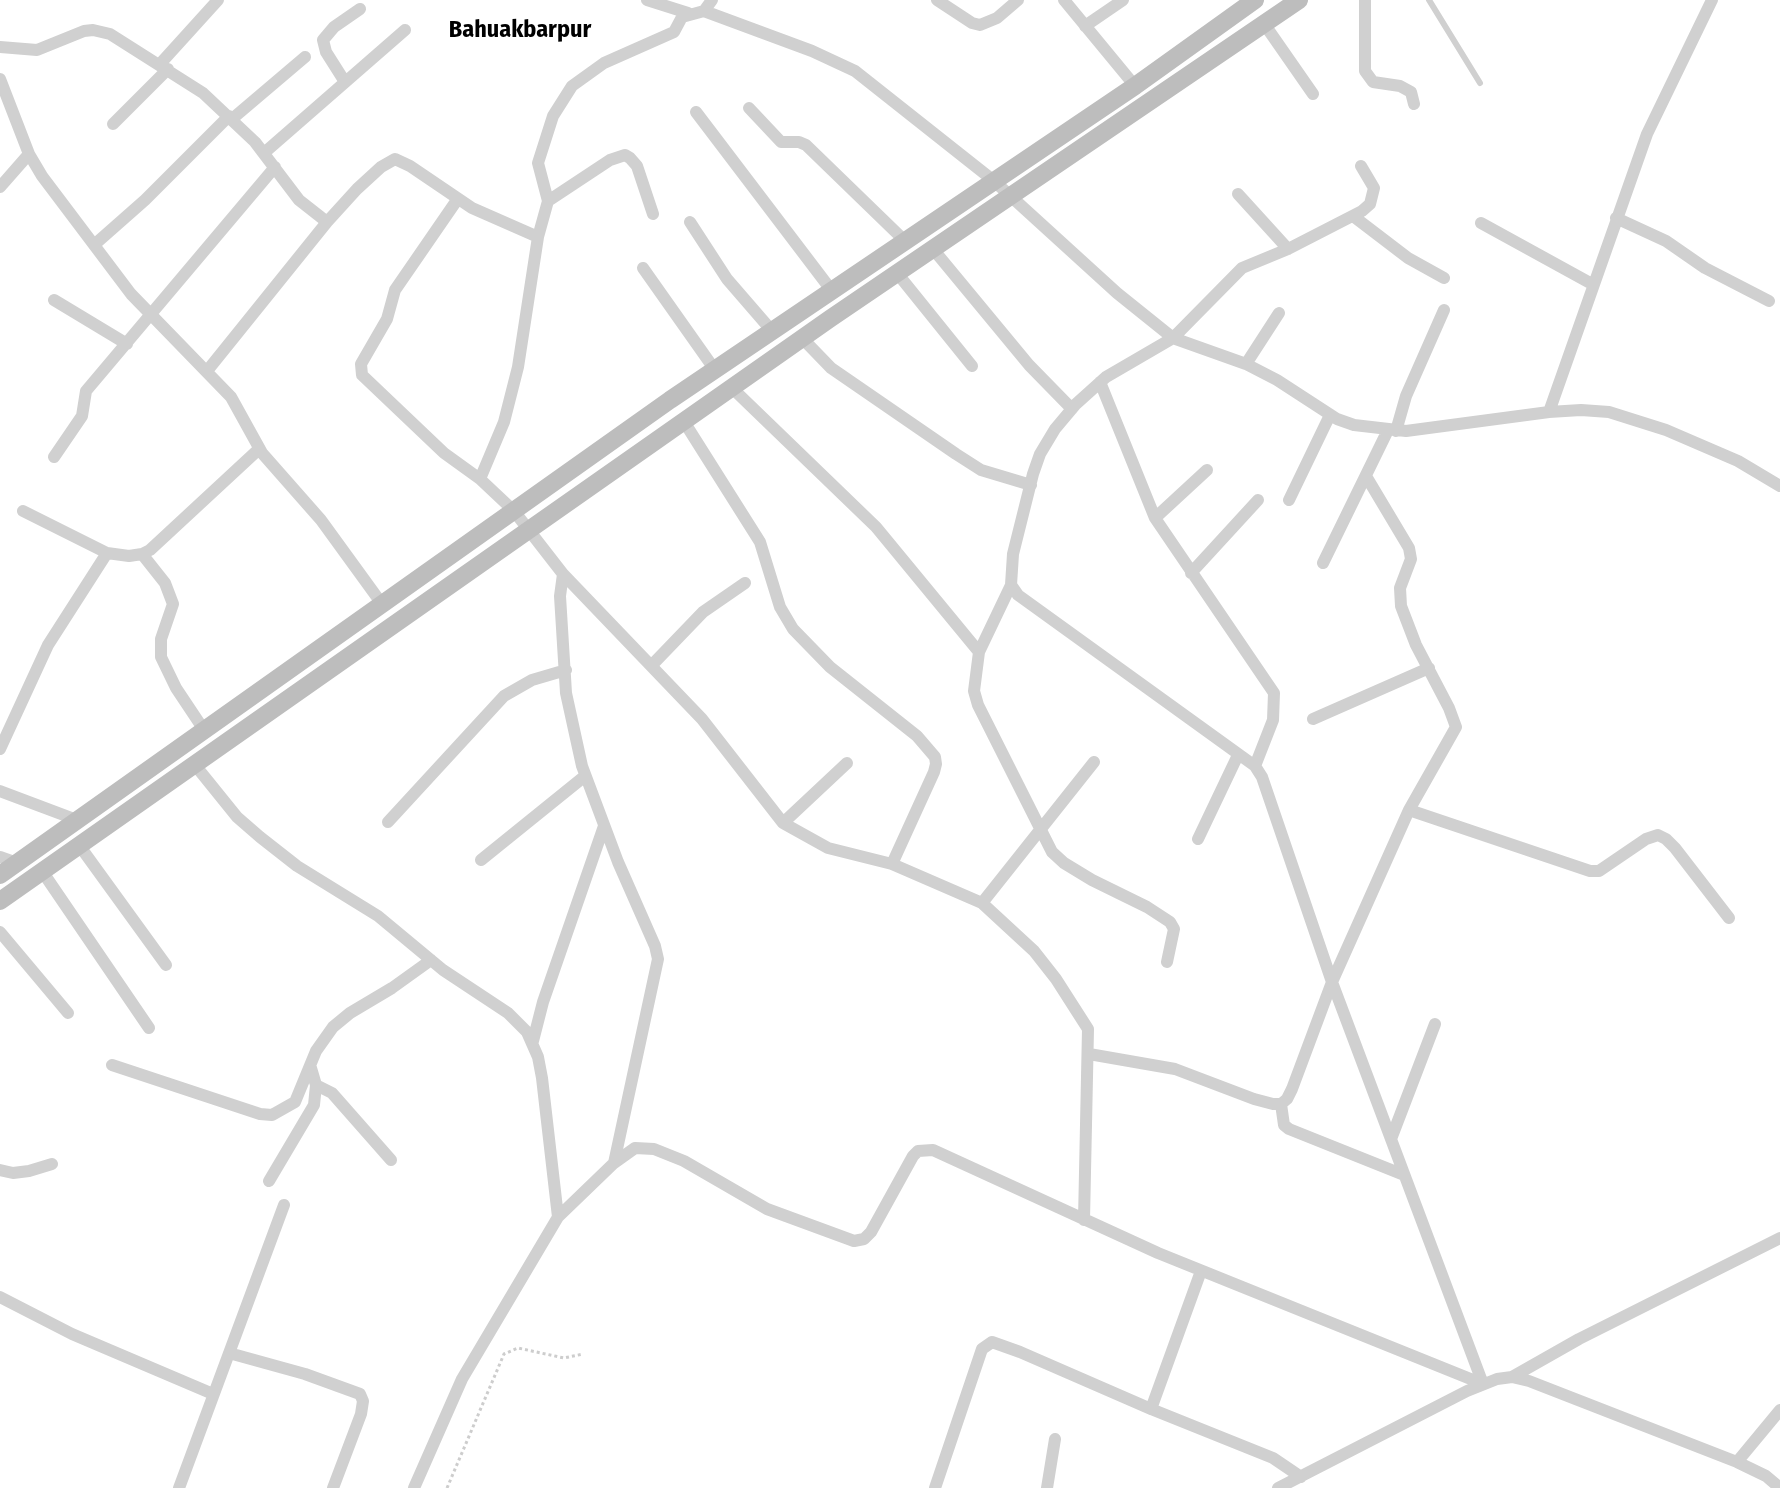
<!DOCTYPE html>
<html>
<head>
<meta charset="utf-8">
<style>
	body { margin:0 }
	canvas { display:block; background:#fff }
</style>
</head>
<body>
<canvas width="1780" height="1488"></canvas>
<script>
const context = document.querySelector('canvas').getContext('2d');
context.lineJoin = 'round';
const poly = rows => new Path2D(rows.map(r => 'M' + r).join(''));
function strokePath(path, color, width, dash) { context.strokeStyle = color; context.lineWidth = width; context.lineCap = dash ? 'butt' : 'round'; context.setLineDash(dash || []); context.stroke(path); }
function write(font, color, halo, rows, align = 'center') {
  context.font = font + ' "Fira Sans Condensed",sans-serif'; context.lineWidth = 6; context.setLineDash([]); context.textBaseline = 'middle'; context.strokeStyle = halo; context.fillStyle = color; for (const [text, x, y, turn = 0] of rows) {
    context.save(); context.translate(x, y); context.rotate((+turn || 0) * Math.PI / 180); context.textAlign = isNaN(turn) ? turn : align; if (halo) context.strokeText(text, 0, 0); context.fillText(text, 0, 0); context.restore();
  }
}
strokePath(poly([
	[447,1488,504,1354,518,1348,564,1358,583,1354]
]), '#cdcdcd', 3, [3, 3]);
strokePath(poly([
	[1429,0,1480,83]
]), '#d0d0d0', 6);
strokePath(poly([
	[647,0,688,13],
	[937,0,972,23,980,25,997,18,1018,0],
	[1064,0,1135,86],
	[1365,0,1365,71,1373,82,1400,86,1411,92,1414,104],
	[704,11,812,51,855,71,994,181,1117,293,1173,338,1246,364,1277,380,1337,419,1354,425,1406,431,1549,412,1581,410,1609,412,1666,430,1738,461,1780,486],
	[1265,25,1313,94],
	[1085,26,1123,0],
	[0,47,37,50,84,31,93,30,110,34,203,93,255,142,299,200,327,222],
	[160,64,218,0],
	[0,79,29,154,42,176,131,294,231,397,262,453,321,520,382,604],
	[345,82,326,52,323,40,334,27,360,9],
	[749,108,781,142,799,142,806,145,905,241],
	[696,112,832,291],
	[232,119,305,57],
	[113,124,168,69],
	[264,153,405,30],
	[1361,166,1374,188,1370,204,1362,211,1288,249,1242,268,1173,338,1106,377,1076,404,1055,429,1040,454,1033,474,1013,554,1011,585,1018,595,1255,766,1262,777,1332,982,1483,1384],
	[0,187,29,154],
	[1238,194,1288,249],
	[457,200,395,290,387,319,361,364,362,375,444,453,480,479,514,511,563,574,702,719,783,823,828,848,892,864,982,903,1034,951,1056,979,1088,1029,1084,1220],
	[548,201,610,160,625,155,630,158,637,166,653,214],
	[1353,216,1408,258,1444,278],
	[1616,218,1666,241,1705,268,1769,301],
	[690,222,727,279,772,331],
	[1481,223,1592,284],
	[94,245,145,200,229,116],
	[933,249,1029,365,1072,409],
	[643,268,715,370],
	[897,273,972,366],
	[54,300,127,344],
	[802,338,831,368,956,454,981,470,1031,485],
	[1246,364,1279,313],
	[207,371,327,222,357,189,381,167,395,159,410,166,472,208,538,237],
	[1100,382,1155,518,1274,693,1273,720,1255,766],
	[731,387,876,527,979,652],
	[1549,412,1647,134,1712,0],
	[683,420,760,542,780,607,793,629,830,667,917,736,935,757,936,764,934,772,892,864],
	[1396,431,1406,396,1444,310],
	[54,457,82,416,86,391,275,167],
	[480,479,504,422,518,367,538,237,548,201,538,163,553,116,572,86,604,63,674,32,682,17,704,11,712,0],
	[1289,500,1330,415],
	[23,511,107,553,129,556,142,554,150,550,259,449],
	[1155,518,1207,470],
	[142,554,165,583,173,604,161,639,161,657,176,688,204,730],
	[1323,563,1388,430],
	[1191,573,1258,500],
	[563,574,560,596,566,693,582,766,618,862,655,946,658,959,614,1163],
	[1011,585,979,652,974,691,978,705,1052,852,1064,863,1092,880,1147,907,1170,922,1174,929,1167,962],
	[652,665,703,612,745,583],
	[1313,719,1429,668],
	[0,749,48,645,107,553],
	[195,765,237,817,260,837,297,866,378,916,443,970,508,1013,527,1032,538,1057,542,1078,558,1217],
	[0,791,77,820],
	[1409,810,1590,871,1599,871,1646,839,1658,835,1666,839,1675,848,1729,918],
	[388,822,504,696,532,680,566,670],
	[783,823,847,763],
	[1198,839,1238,755],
	[79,845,166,965],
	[0,857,17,863],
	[481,860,585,776],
	[42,871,149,1028],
	[982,903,1094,762],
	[0,932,68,1013],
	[533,1041,543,1002,604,826],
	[1089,1054,1175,1069,1254,1099,1273,1104,1281,1104,1287,1099,1292,1089,1332,982,1409,810,1456,727,1449,708,1416,645,1401,606,1400,588,1411,559,1409,548,1366,476],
	[112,1065,260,1114,272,1115,295,1102,316,1051,333,1027,350,1013,392,988,431,960],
	[316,1085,332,1093,391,1160],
	[1281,1104,1284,1125,1289,1129,1404,1175],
	[1391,1139,1435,1024],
	[0,1170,13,1173,29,1171,52,1164],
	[269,1181,314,1105,316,1085,311,1068],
	[0,1297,72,1334,213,1394],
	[229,1353,305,1374,360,1394,363,1401,361,1414,333,1488],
	[1512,1377,1579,1339,1780,1238],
	[1151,1409,1201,1271],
	[1737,1462,1780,1410],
	[179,1488,284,1205],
	[414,1488,462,1379,558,1217,614,1163,635,1148,654,1149,684,1161,767,1209,854,1241,864,1239,871,1232,913,1156,918,1151,933,1150,1158,1253,1483,1384],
	[935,1488,982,1349,992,1342,1020,1352,1151,1409,1273,1458,1301,1477],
	[1047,1488,1055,1439],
	[1278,1488,1467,1391,1497,1379,1512,1377,1529,1381,1737,1462,1766,1476,1780,1488]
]), '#d0d0d0', 12);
strokePath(poly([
	[0,875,670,400,1135,86,1255,0],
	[0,901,831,318,1299,0]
]), '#bdbdbd', 18);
write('bold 24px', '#000', '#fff', [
	["Bahuakbarpur",520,30]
]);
</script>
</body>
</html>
